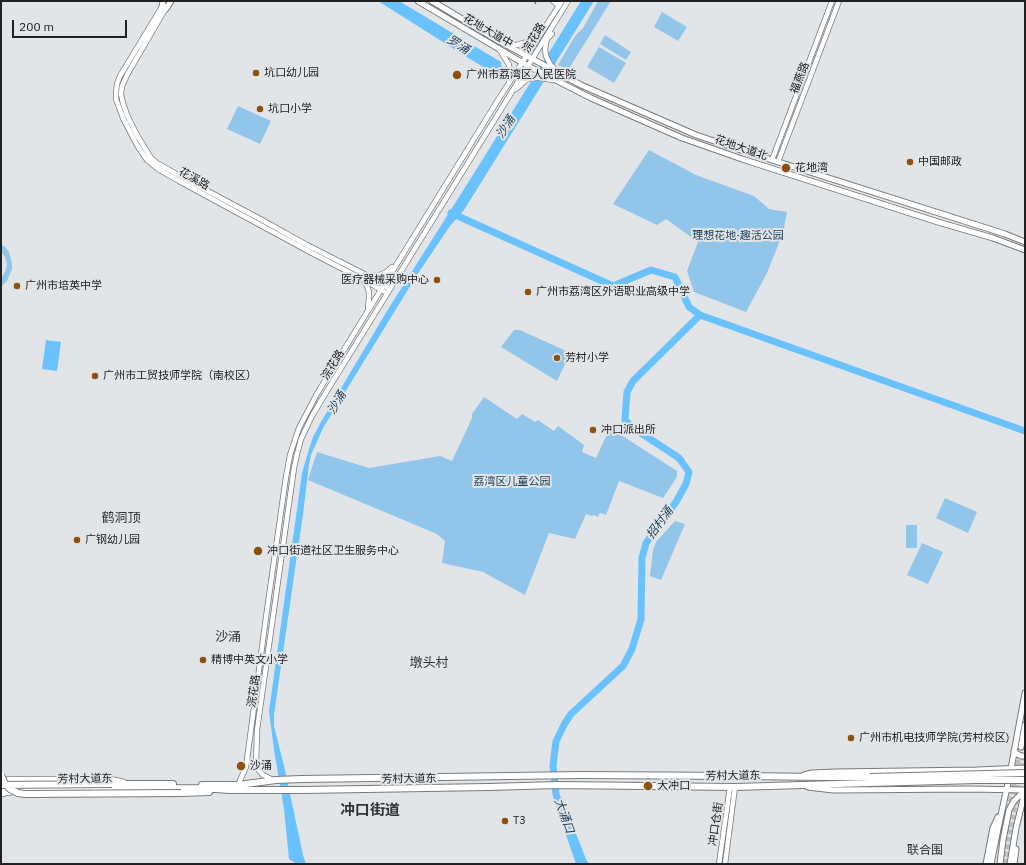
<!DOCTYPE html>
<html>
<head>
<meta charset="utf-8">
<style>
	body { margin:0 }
	#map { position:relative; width:1026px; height:865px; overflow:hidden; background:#e2e5e8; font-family:"IBM Plex Sans",sans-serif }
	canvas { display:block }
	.frame { position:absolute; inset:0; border:2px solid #202122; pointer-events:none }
	.scale { position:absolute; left:12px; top:20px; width:115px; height:18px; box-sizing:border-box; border:2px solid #202122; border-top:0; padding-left:5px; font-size:12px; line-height:14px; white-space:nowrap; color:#202122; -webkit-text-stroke:3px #e2e5e8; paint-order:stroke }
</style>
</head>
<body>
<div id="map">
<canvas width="1026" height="865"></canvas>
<div class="frame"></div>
<div class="scale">200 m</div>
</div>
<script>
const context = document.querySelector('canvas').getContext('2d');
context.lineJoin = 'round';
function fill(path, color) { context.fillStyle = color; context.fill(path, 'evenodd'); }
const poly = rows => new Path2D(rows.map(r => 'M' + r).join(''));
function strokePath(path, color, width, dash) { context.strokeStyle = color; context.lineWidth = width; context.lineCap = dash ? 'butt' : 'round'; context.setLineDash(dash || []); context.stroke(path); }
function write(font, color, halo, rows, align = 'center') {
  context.font = font + ' "IBM Plex Sans","Noto Sans SC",sans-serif'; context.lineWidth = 4; context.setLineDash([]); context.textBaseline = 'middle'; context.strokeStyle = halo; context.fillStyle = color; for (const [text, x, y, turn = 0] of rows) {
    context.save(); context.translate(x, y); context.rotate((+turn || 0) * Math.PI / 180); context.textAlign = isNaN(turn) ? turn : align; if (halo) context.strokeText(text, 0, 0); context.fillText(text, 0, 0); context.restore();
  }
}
fill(poly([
	[598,1,611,1,570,67,564,68,558,65,575,36,583,28],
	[662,12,687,27,678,41,654,27],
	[605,35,631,52,626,60,600,44],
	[599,47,626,63,614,83,587,67],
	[238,106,271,121,260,144,227,129],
	[649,150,696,175,754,196,769,209,787,212,783,233,767,273,746,312,694,292,687,271,698,242,666,219,657,225,613,204],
	[1,244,5,247,9,252,12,263,12,269,9,276,7,281,1,287,1,279,6,270,7,264,5,257,1,251],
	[514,330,520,330,588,361,566,362,557,381,501,347],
	[484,397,517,419,522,414,535,422,538,420,554,431,558,426,584,445,582,452,596,458,610,428,677,471,677,477,663,498,619,481,606,515,600,513,598,517,594,515,592,516,586,514,575,539,549,533,525,595,483,572,442,563,445,541,437,534,308,480,317,452,369,468,440,456,452,461,472,418,472,414],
	[945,498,977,512,968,533,936,518],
	[675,521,685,524,661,580,650,576,653,550,656,542],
	[906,525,917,525,917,548,906,548],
	[922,543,943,552,928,584,907,575]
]), '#92c5ea');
fill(poly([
	[378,1,399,1,501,62,503,77,496,75,462,54],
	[581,1,594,1,464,210,450,226,417,275,323,428,311,455,309,464,303,514,274,715,274,726,285,770,303,855,306,864,297,864,289,859,284,809,274,750,269,711,302,473,309,449,313,437,321,422,387,311,476,170],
	[46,340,61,342,57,371,42,369],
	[553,797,562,798,586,859,589,864,576,864]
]), '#69c1fe');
strokePath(poly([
	[503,73,508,77]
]), '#69c1fe', 1);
strokePath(poly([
	[451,213,613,286,651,270,675,277,689,307,700,315,1025,431],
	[560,807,556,794,553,766,556,741,565,723,571,714,623,666,632,649,641,619,642,558,646,543,676,502,686,484,689,472,679,458,632,427,625,420,627,392,633,381,700,315]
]), '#69c1fe', 7);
strokePath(poly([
	[1009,809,1021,747],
	[1005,864,1010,830,1025,755]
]), '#bbbec0', 5, [5, 2.5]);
const secondary = poly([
	[553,1,559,6],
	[163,5,157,15,120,76,117,84,116,92,116,99,123,118,137,145,147,160,158,169,179,181,312,253,364,280,387,293],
	[167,6,127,75,122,86,121,94,123,103,127,115,137,135,151,158,157,163,187,180,262,220,307,245,372,278,390,289],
	[547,38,545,49,546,56,550,64,558,72],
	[546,40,552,34],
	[506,44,517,45,523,43,529,42,538,35],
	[500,50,509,65,510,72,509,81],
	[516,89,526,80,532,78,541,78,553,80],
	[772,160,832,1],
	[778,162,839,1],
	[368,275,379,275,385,273,392,267],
	[364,281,367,286,369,292,369,298,368,308],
	[1,779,111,779,124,782],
	[273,780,263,775,256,767,257,730,294,468,297,454,301,439,312,416,322,399,568,1],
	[238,785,246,767,267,610,286,477,290,455,299,428,318,392,427,215,498,100,562,1],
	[1,794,13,792],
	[719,864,730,787],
	[725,864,735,787]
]);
const primary = poly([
	[418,1,528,66,591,98,682,138,742,159,938,222,993,238,1025,250],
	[432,1,499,41,581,85,696,135,747,152,1005,234,1025,242],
	[162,7,163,1],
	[166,9,171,1],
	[1021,747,1025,725],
	[1014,751,1017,754,1021,756,1025,756],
	[804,775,812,773,836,772,977,770,1025,768],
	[808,787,833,790,971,789,1025,790],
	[986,864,993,828,998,817],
	[991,864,998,829,1011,769,1025,693],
	[1000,864,1003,840,1009,810,1014,801,1025,790],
	[1010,864,1016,828,1025,791],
	[1014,864,1016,849]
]);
const highway = poly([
	[302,779,581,775,741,776,823,777,870,777],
	[112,784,173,784],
	[202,785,238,785,276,780],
	[1,790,201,788,230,790,279,790],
	[303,790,489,787,557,785,735,787,870,783],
	[181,793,209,792]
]);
strokePath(secondary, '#777a7c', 6);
strokePath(primary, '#777a7c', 7);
strokePath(highway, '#777a7c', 8);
strokePath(secondary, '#fff', 4.5);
strokePath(primary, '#fff', 5);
strokePath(highway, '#fff', 6);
strokePath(poly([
	[534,1,536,4]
]), '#343536', 1, [7, 7]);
const highwayBridge = poly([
	[1,775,4,782,10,789,18,793,25,794,181,793],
	[870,777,1025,773],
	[276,780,302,779],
	[870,783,976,780,1025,780],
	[1,785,112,784],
	[279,790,303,790]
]);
strokePath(highwayBridge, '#777a7c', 8, []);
strokePath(highwayBridge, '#fff', 6);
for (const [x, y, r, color] of [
	[256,73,4,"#8c500f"],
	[457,75,5,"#8c500f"],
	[260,109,4,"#8c500f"],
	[910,162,4,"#8c500f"],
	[786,168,5,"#8c500f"],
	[437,280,4,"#8c500f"],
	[17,286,4,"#8c500f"],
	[528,292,4,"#8c500f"],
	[557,358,4,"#8c500f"],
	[95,376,4,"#8c500f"],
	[593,430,4,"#8c500f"],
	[77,540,4,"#8c500f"],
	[258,551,5,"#8c500f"],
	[203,660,4,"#8c500f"],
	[851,738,4,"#8c500f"],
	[241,766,5,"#8c500f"],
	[648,786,5,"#8c500f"],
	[505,821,4,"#8c500f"]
]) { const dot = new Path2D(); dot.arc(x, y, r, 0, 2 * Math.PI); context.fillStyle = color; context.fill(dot); strokePath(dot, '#e2e5e8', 1.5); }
write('11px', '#202122', '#e2e5e8', [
	["花地大道中",488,31,30],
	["浣花路",534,38,-59],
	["福燕路",800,78,-69],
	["花地大道北",741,148,19],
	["花溪路",194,179,29],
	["浣花路",333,365,-58],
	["浣花路",254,691,-82],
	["芳村大道东",733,776,-1],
	["芳村大道东",85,779,-1],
	["芳村大道东",409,779,-1],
	["冲口仓街",716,824,-82]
]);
write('11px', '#202122', '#e2e5e8', [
	["坑口幼儿园",264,73],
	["广州市荔湾区人民医院",466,75],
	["坑口小学",268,109],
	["中国邮政",918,162],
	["花地湾",795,168],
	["医疗器械采购中心",429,280,"right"],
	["广州市培英中学",25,286],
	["广州市荔湾区外语职业高级中学",536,292],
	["芳村小学",565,358],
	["广州市工贸技师学院（南校区）",103,376],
	["冲口派出所",601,430],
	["广钢幼儿园",85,540],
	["冲口街道社区卫生服务中心",267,551],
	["精博中英文小学",211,660],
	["广州市机电技师学院(芳村校区)",859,738],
	["沙涌",250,766],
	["大冲口",657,786],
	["T3",513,821]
], 'left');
write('11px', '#1c415a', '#e2e5e8', [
	["理想花地·趣活公园",738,236],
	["荔湾区儿童公园",512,482]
]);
write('italic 12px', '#1a3f58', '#e2e5e8', [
	["罗涌",458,45,32],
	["沙涌",506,127,-57],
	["沙涌",337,403,-59],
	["招村涌",660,523,-54],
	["大涌口",564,816,70]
]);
write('12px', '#313335', '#e2e5e8', [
	["联合围",925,851]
]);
write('13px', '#313335', '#e2e5e8', [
	["鹤洞顶",121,518],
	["沙涌",228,637],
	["墩头村",429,663]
]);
write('bold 15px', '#313335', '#e2e5e8', [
	["冲口街道",370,811]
]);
</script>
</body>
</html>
